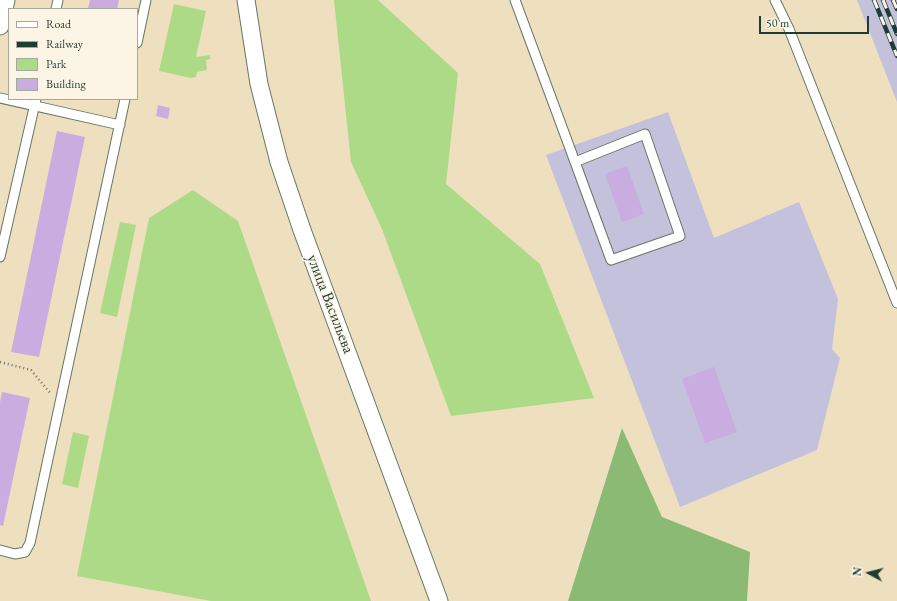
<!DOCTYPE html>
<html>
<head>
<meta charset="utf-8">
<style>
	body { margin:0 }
	#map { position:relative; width:897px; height:601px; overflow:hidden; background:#eee0be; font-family:"EB Garamond",serif }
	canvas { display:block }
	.legend { position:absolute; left:8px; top:8px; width:130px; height:92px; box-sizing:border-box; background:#fcf5e5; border:1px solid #a4ab9e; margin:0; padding:5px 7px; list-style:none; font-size:12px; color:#1f3d34 }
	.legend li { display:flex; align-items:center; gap:8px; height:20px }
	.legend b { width:20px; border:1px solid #a4ab9e }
	.north { position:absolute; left:849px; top:553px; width:40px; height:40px; -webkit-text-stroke:3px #fcf5e5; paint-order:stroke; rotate:277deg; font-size:11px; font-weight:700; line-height:16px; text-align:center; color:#1f3d34 }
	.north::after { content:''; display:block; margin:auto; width:14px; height:18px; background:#1f3d34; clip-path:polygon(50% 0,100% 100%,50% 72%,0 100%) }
	.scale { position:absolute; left:759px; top:16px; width:110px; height:18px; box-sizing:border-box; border:2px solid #1f3d34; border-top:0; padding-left:5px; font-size:12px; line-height:14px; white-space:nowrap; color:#1f3d34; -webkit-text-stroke:3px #fcf5e5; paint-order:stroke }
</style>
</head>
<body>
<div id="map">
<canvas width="897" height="601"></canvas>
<ul class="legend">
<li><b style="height:5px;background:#fff"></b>Road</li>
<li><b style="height:5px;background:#1f3d34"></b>Railway</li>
<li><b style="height:11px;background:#adda87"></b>Park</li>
<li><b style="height:11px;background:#c9ade0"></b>Building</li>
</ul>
<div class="north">N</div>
<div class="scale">50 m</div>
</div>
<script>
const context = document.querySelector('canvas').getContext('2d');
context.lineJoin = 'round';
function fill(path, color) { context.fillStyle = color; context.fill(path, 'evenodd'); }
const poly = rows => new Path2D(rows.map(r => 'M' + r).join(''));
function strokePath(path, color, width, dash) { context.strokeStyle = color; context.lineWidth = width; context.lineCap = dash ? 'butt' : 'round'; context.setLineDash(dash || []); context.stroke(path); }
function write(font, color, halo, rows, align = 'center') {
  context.font = font + ' "EB Garamond",serif'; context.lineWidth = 3; context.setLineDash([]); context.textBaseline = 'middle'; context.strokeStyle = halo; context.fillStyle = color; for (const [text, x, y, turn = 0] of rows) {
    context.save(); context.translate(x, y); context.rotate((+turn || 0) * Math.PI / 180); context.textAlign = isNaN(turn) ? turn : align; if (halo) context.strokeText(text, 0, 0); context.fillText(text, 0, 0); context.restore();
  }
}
fill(poly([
	[857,0,897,0,897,102],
	[668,112,714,238,799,202,838,299,832,349,840,358,817,450,680,507,546,155]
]), '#c3c1db');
fill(poly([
	[334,0,378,0,458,73,446,184,540,264,594,398,451,416,382,229,351,162],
	[174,4,206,11,196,57,210,55,210,59,206,60,207,70,197,72,196,77,191,78,159,71],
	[193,190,238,221,371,601,211,601,77,576,149,218],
	[120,222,136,225,117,317,100,313],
	[73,432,89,436,78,488,62,484]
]), '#adda87');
fill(poly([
	[622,428,662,517,750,552,747,601,568,601]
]), '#8aba74');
fill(poly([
	[90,0,119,0,117,9,88,9],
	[158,105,170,108,168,119,156,116],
	[57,131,85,137,39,357,11,352],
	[627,166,644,214,622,222,605,174],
	[714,367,737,432,705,443,682,379],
	[2,392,30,398,3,526,0,525,0,402]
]), '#c9ade0');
const lane = poly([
	[515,0,575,162,611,260,680,236,645,134,575,162],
	[775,0,789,29,897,303],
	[56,9,58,0],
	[137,43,146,0],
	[0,98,120,125],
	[0,257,36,99],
	[0,550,15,554,25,552,30,543,125,99]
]);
const street = poly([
	[246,0,259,84,279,162,302,230,439,601],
	[0,26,6,0]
]);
strokePath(lane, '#677664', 11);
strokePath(street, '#677664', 19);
strokePath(poly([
	[0,362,31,370,51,394]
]), '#677664', 2.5, [1, 3]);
strokePath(lane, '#fff', 9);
strokePath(street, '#fff', 17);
const rail = poly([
	[874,0,897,56],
	[883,0,897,34],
	[893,0,897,9]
]);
strokePath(rail, '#1f3d34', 4.5);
strokePath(rail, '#fcf5e5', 3, [9]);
write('16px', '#1f3d34', '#fcf5e5', [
	["улица Васильева",330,304,69]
]);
</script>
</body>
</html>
